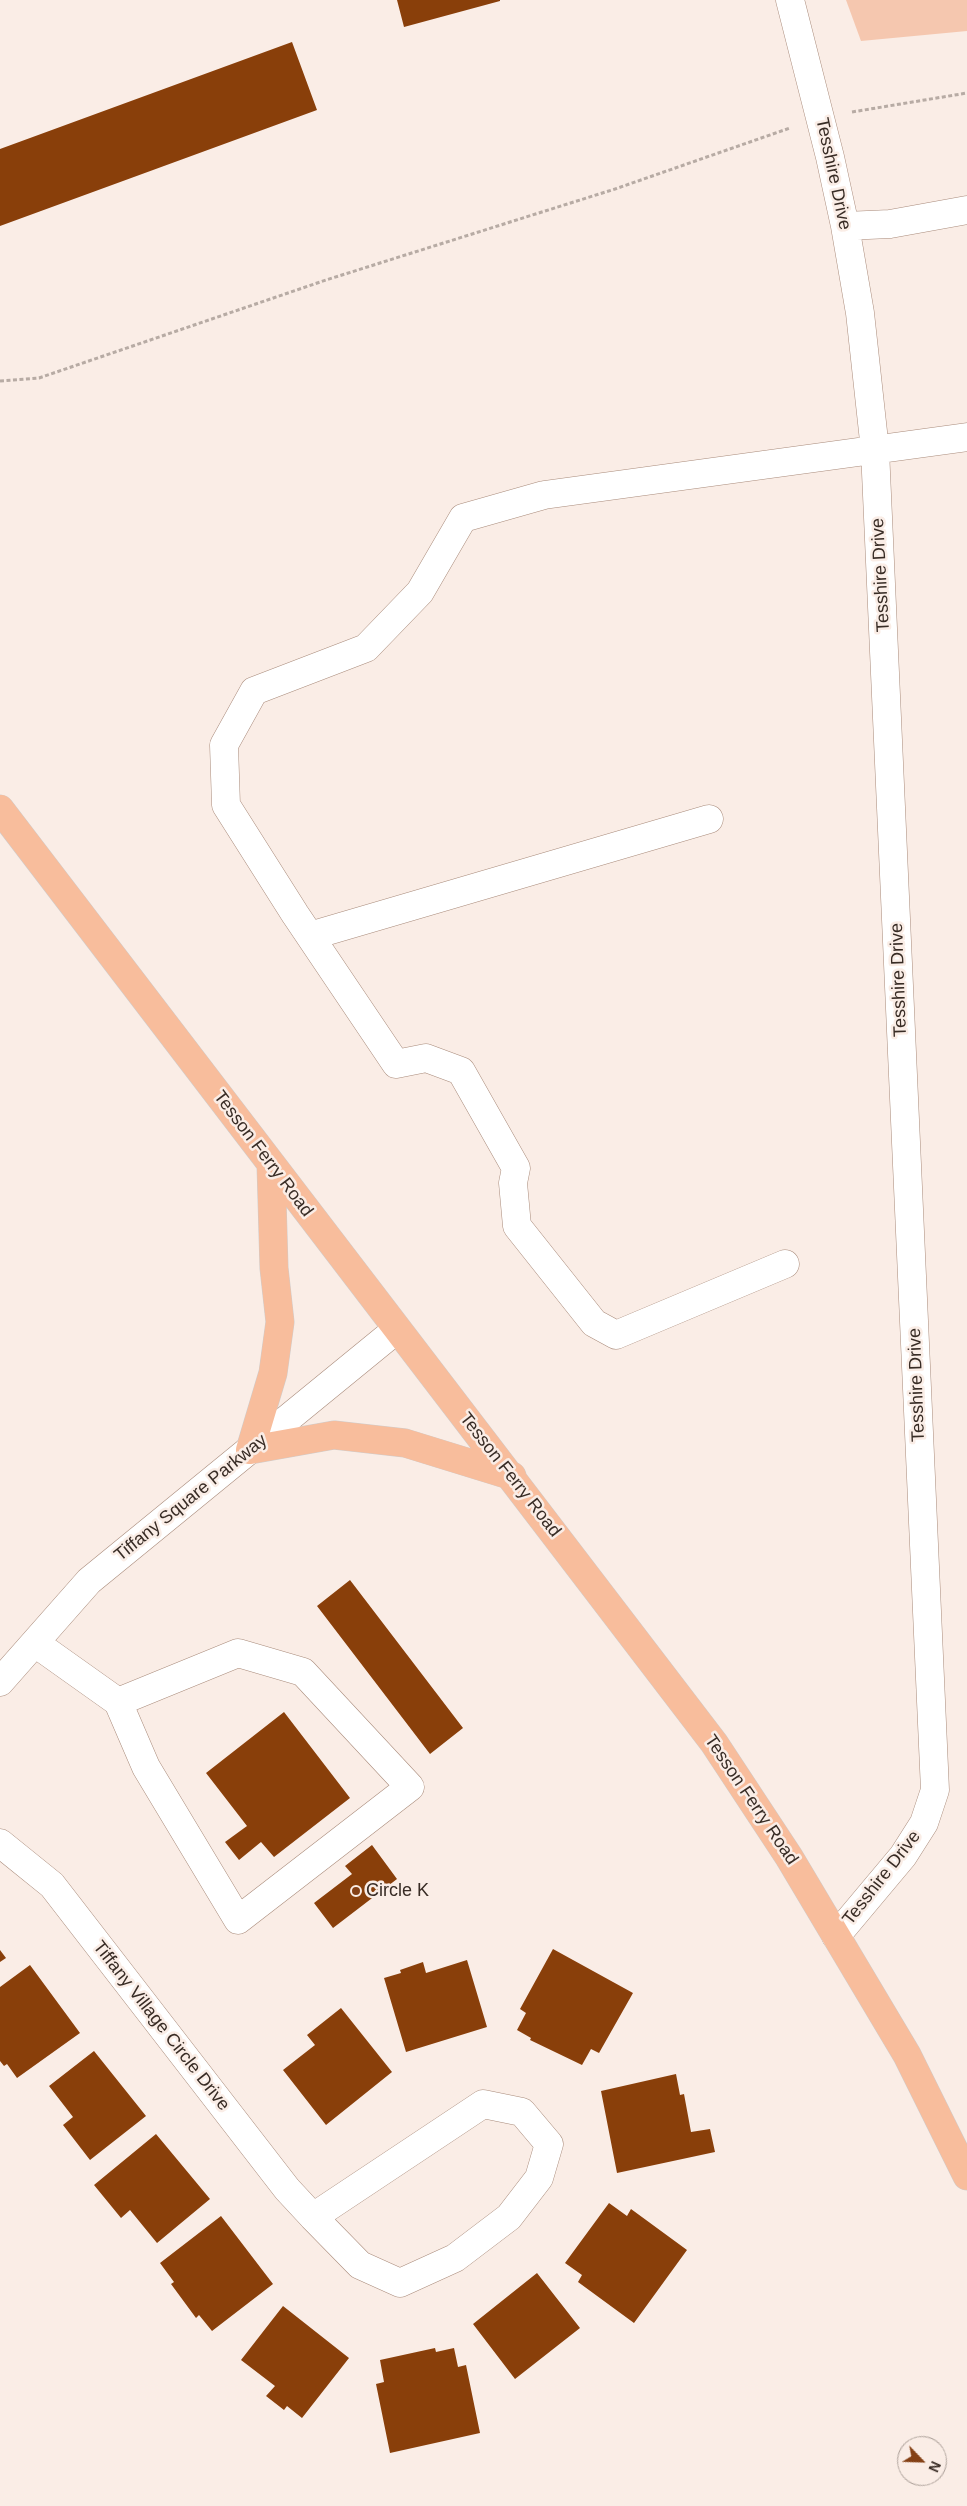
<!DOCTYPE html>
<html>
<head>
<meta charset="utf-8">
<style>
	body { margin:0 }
	#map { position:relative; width:967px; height:2506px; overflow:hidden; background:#faede6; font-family:Helvetica,sans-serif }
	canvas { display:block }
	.north { position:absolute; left:897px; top:2436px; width:50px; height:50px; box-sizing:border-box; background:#faede6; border:1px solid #aca099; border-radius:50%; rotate:114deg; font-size:14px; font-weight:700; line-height:20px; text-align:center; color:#382c25 }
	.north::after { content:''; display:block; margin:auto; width:18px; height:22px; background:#844015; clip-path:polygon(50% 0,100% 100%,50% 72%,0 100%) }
</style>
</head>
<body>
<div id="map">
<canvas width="967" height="2506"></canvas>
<div class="north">N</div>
</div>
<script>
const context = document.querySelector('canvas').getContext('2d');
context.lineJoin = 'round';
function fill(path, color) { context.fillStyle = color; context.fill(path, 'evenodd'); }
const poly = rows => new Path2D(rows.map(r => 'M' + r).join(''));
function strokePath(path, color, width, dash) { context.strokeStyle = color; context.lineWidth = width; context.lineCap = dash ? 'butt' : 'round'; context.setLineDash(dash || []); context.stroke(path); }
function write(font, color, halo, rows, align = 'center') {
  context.font = font + ' Helvetica,sans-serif'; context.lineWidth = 5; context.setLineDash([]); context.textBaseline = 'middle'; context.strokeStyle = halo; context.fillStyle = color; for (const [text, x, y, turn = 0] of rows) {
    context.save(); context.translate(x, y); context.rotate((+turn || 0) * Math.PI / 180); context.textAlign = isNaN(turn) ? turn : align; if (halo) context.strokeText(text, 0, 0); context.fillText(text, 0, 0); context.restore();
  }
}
fill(poly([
	[846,0,967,0,967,31,861,41]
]), '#f5c7af');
fill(poly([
	[397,0,500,0,500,1,404,27],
	[292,42,317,110,0,226,0,149],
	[350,1580,463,1728,430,1754,317,1606],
	[284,1712,350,1798,274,1857,261,1842,239,1860,225,1842,247,1826,206,1773],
	[372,1845,397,1879,333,1928,314,1903,352,1874,345,1866],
	[553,1949,633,1993,599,2053,591,2049,582,2065,530,2040,531,2038,517,2030,526,2013,520,2009],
	[0,1950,6,1958,0,1962],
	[467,1960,487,2027,406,2052,384,1978,401,1973,400,1970,423,1962,426,1973],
	[30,1965,80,2033,17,2078,7,2064,4,2066,0,2061,0,1987],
	[341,2008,392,2072,326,2125,283,2070,315,2045,307,2035],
	[94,2051,146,2116,90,2160,63,2125,73,2117,49,2086],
	[676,2074,680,2095,684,2094,691,2132,710,2129,715,2152,617,2173,601,2091],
	[156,2134,210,2199,157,2243,130,2210,121,2218,94,2185],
	[609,2203,627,2216,631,2209,687,2250,634,2323,578,2282,582,2275,565,2263],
	[221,2216,273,2284,212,2331,199,2315,196,2318,171,2284,174,2282,160,2263],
	[537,2273,580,2328,515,2379,473,2324],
	[283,2306,349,2358,302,2418,287,2406,284,2410,266,2396,275,2386,241,2360],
	[435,2348,436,2352,454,2348,458,2367,466,2365,480,2433,390,2453,376,2384,384,2382,380,2360]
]), '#893f0a');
const minor = poly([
	[790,0,830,157,845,226,860,313,875,450,935,1790,924,1823,903,1856,836,1936],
	[845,226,890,224,967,210],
	[310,936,709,819],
	[785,1264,616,1335,594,1323,517,1226,513,1183,516,1168,461,1071,426,1058,396,1064,295,914,226,805,224,745,254,691,366,648,420,592,463,518,544,495,967,437],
	[35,1643,118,1702,146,1767,238,1920,410,1787,303,1672,238,1653,118,1702],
	[0,1682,89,1581,396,1330],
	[0,1843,52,1885,287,2189,313,2217,360,2265,400,2283,455,2258,509,2217,539,2178,549,2144,522,2112,483,2104,313,2217]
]);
const major = poly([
	[0,809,714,1743,789,1857,907,2055,967,2176],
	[271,1165,274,1268,280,1322,273,1373,250,1450,334,1435,405,1443,512,1476]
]);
strokePath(minor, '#a98b7b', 29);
strokePath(major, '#cfcccb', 29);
strokePath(poly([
	[852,112,967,93],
	[0,381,39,378,326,280,615,189,790,128]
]), '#b7aba4', 3, [4, 2.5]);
strokePath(minor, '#fff', 28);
strokePath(major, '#f8bd9c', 28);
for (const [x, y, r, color] of [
	[356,1891,5,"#844015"]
]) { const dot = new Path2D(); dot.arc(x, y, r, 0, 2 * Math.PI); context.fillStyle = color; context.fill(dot); strokePath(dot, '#faede6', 2); }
write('18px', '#382c25', '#faede6', [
	["Tesshire Drive",833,174,78],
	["Tesshire Drive",881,575,-93],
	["Tesshire Drive",899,980,-92],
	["Tesson Ferry Road",263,1154,53],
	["Tesshire Drive",917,1385,-92],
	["Tesson Ferry Road",510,1475,52],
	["Tiffany Square Parkway",191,1498,-39],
	["Tesson Ferry Road",751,1800,56],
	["Tesshire Drive",882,1878,-52],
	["Tiffany Village Circle Drive",161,2026,52]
]);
write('18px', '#382c25', '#faede6', [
	["Circle K",366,1891]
], 'left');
</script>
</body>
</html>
